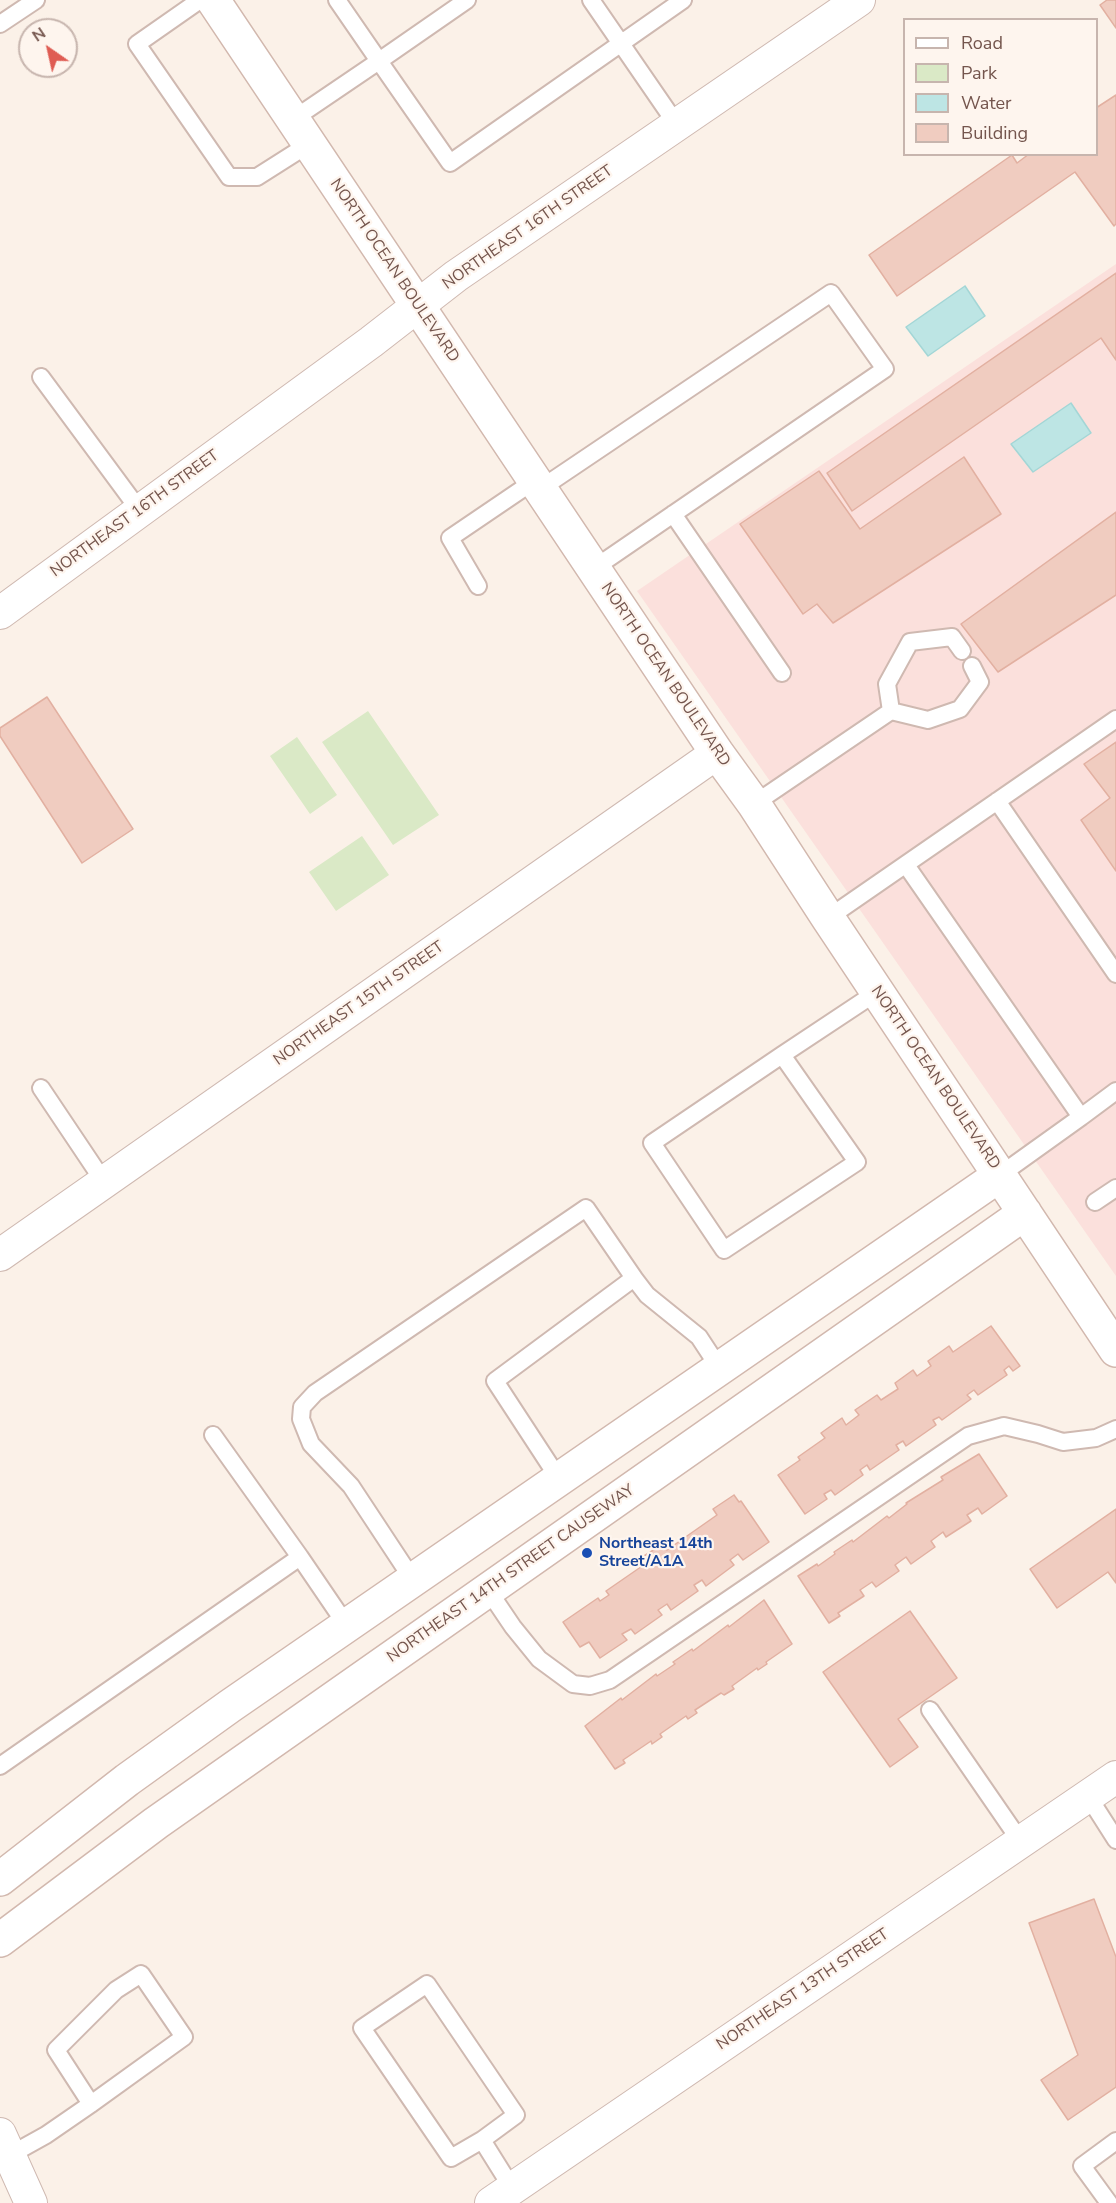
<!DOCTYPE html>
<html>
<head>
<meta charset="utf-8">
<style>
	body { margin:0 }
	#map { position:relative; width:1116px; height:2203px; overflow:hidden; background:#fbf1e8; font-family:"Nunito Sans",sans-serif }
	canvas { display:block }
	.legend { position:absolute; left:903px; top:18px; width:195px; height:138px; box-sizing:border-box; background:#fef5ee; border:2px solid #c7b5ae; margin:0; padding:8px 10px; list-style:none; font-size:18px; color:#74554d }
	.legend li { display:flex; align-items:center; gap:12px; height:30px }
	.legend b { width:30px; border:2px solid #c7b5ae }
	.north { position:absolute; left:18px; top:18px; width:60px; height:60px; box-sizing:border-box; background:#fef5ee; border:2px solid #c7b5ae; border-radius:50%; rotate:326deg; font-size:16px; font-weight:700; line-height:24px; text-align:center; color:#74554d }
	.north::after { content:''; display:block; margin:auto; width:21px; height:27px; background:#df5c53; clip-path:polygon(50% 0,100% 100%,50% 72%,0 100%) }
</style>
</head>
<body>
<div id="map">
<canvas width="1116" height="2203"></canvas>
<ul class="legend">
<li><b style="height:8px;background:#fff"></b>Road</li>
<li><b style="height:16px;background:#dae9c6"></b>Park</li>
<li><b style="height:16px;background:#bde5e4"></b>Water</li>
<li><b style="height:16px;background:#f0ccc0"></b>Building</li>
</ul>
<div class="north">N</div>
</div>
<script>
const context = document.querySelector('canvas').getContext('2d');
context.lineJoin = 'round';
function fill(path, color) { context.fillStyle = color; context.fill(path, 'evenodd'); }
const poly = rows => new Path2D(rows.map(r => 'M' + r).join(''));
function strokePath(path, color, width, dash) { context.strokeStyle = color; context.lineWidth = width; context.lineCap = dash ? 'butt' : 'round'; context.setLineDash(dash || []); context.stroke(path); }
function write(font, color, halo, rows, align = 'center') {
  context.font = font + ' "Nunito Sans",sans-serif'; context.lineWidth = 4.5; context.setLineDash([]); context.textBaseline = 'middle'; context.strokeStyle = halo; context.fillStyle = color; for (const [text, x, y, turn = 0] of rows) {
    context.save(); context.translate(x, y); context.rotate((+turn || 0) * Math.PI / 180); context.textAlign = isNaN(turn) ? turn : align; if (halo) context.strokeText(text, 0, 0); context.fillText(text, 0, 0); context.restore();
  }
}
fill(poly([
	[1116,264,1116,1276,637,591]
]), '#fbe0dc');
fill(poly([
	[368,711,439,815,393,845,322,742],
	[297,737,337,795,310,814,270,756],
	[362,836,389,875,336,911,309,872]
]), '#dae9c6');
const water = poly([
	[965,286,985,316,928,356,906,327,965,286],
	[1071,403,1091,433,1033,472,1011,444,1071,403]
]);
fill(water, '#bde5e4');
strokePath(water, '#a3d6d6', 1.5);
const building = poly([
	[1107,0,1116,0,1116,28,1100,5,1107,0],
	[1116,95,1116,224,1114,226,1075,172,897,296,869,255,1012,155,1017,163,1029,154,1096,154,1096,108,1116,95],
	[1116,273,1116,360,1101,338,852,511,827,473,1116,273],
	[964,457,1001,514,833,623,817,604,803,614,740,524,819,471,860,529,964,457],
	[1116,512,1116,595,998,672,961,624,1116,512],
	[47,697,133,829,82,863,0,736,0,728,47,697],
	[1116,742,1116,871,1081,820,1110,798,1084,764,1116,742],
	[991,1326,1020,1366,1013,1371,1009,1366,1004,1370,1007,1375,978,1395,974,1390,967,1395,971,1399,942,1420,939,1417,933,1420,936,1425,906,1446,903,1441,896,1445,899,1450,870,1470,867,1465,860,1470,863,1475,835,1495,831,1490,824,1494,827,1499,805,1514,778,1475,800,1460,798,1457,825,1438,821,1433,842,1418,846,1425,859,1415,855,1410,877,1395,881,1400,898,1389,895,1383,913,1370,917,1376,931,1366,928,1361,949,1346,953,1352,991,1326],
	[979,1454,1007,1496,982,1514,978,1508,967,1515,971,1521,946,1537,943,1532,931,1541,935,1547,911,1564,906,1557,895,1565,899,1571,876,1587,872,1582,860,1590,864,1596,838,1613,840,1616,829,1623,798,1576,817,1564,818,1566,835,1554,834,1552,852,1540,853,1542,887,1516,889,1518,907,1504,906,1503,943,1480,941,1477,979,1454],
	[734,1495,739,1502,741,1501,769,1542,743,1560,738,1554,730,1560,734,1565,706,1586,702,1580,694,1585,698,1591,671,1610,667,1604,658,1610,662,1615,635,1634,631,1629,622,1634,627,1640,600,1658,589,1642,580,1647,563,1622,598,1598,600,1601,609,1595,606,1591,648,1562,644,1556,663,1544,667,1550,717,1515,713,1509,734,1495],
	[1116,1509,1116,1583,1108,1572,1057,1608,1030,1569,1116,1509],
	[764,1600,792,1644,766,1662,767,1664,758,1670,757,1668,732,1686,734,1689,724,1695,721,1693,695,1710,697,1713,688,1719,686,1716,660,1734,662,1737,652,1744,651,1741,623,1760,625,1763,615,1769,585,1726,621,1698,622,1700,656,1674,657,1676,675,1664,673,1662,692,1649,693,1651,728,1625,729,1627,764,1600],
	[910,1611,957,1678,898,1719,918,1747,890,1767,823,1672,910,1611],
	[1094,1899,1116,1957,1116,2087,1068,2120,1041,2080,1078,2055,1029,1923,1094,1899]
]);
fill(building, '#f0ccc0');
strokePath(building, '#e2b0a1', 1.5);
const service = poly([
	[200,0,137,44,229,177,257,177,309,144],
	[467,0,379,61,450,163,683,0],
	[591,0,677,125],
	[0,24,36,0],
	[292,120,379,61,337,0],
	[41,377,140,511],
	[540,489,831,293,885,369,593,569],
	[673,514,782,673],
	[478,586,450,538,534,481],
	[891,711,887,684,910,642,952,637,962,651],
	[997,801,1116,974],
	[754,804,891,711,928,720,960,709,980,682,972,666],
	[906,865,1081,1117,1116,1091],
	[828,918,1116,719],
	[782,1055,857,1162,724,1250,652,1143,782,1055,877,992],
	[41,1088,104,1182],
	[1000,1175,1081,1117],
	[1095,1202,1116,1188],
	[213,1435,300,1557],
	[559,1479,495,1381,634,1278,647,1295,699,1337,720,1369],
	[413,1580,351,1486,311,1444,301,1419,302,1407,315,1393,586,1208,634,1278],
	[488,1590,513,1627,539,1659,573,1684,590,1686,610,1680,968,1436,1004,1426,1038,1434,1063,1442,1096,1438,1116,1429],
	[930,1710,1021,1842],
	[0,1766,300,1557,347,1626],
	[1088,1796,1116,1840],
	[482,2140,451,2158,362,2028,427,1984,516,2115,482,2140,512,2188],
	[10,2155,46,2135,91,2104,184,2037,141,1974,116,1990,56,2050,91,2104],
	[1109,2203,1082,2166,1116,2141]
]);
const minor = poly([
	[0,613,371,342,456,276,859,0],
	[0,1255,717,753],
	[0,2134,31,2203],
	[491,2203,1116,1777]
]);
const secondary = poly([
	[213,0,717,753,754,804,828,918,1116,1350],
	[0,1879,127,1780,230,1706,1000,1175],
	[0,1940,156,1823,1025,1213]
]);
strokePath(service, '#cfb9b1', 20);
strokePath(minor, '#cfb9b1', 34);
strokePath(secondary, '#d2b8ae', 36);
strokePath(service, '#fff', 16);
strokePath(minor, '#fff', 32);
strokePath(secondary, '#fff', 33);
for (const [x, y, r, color] of [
	[587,1553,6,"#1a4fb4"]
]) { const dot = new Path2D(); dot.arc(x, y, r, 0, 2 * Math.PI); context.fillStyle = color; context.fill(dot); strokePath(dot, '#fef5ee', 2); }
write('16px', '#74554d', '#fef5ee', [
	["NORTHEAST 16TH STREET",528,228,-35],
	["NORTH OCEAN BOULEVARD",394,271,56],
	["NORTHEAST 16TH STREET",135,514,-36],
	["NORTH OCEAN BOULEVARD",665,675,56],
	["NORTHEAST 15TH STREET",359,1004,-35],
	["NORTH OCEAN BOULEVARD",935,1078,56],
	["NORTHEAST 14TH STREET CAUSEWAY",511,1574,-35],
	["NORTHEAST 13TH STREET",803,1990,-34]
]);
write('bold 16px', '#164399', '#fef5ee', [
	["Northeast 14th",599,1544],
	["Street/A1A",599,1562]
], 'left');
</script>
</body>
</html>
